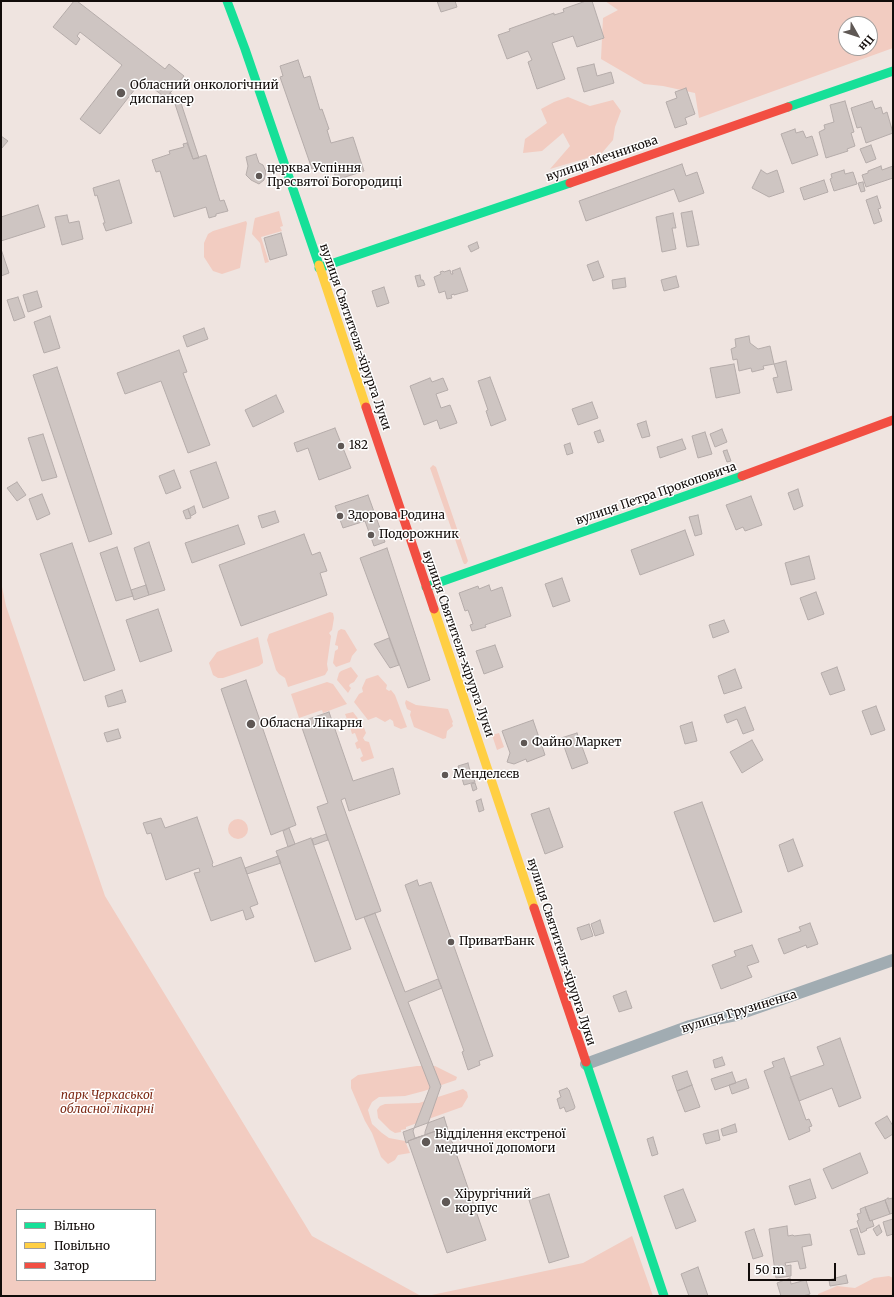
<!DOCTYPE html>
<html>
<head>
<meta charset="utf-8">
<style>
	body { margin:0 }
	#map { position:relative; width:894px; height:1297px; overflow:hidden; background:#efe4e0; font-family:Merriweather,serif }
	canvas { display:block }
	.frame { position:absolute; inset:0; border:2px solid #120c0a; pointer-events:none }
	.legend { position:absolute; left:16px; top:1209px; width:140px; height:72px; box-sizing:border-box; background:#fff; border:1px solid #a09e9d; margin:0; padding:5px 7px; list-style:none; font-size:12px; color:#120c0a }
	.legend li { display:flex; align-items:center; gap:8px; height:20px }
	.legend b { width:20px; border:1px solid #a09e9d }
	.north { position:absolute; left:838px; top:16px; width:40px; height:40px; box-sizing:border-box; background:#fff; border:1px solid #a09e9d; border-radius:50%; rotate:129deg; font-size:11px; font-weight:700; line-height:16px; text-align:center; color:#120c0a }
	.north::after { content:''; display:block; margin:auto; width:14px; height:18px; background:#5f5855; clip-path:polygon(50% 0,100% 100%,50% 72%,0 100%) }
	.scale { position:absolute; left:748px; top:1263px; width:88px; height:18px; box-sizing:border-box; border:2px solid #120c0a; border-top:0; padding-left:5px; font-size:12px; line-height:14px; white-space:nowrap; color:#120c0a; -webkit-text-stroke:3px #fff; paint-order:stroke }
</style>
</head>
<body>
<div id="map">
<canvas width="894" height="1297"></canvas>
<div class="frame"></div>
<ul class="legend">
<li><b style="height:5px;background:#16e098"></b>Вільно</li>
<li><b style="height:5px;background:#ffcf43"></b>Повільно</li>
<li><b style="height:5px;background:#f24e42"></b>Затор</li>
</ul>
<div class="north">Пн</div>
<div class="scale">50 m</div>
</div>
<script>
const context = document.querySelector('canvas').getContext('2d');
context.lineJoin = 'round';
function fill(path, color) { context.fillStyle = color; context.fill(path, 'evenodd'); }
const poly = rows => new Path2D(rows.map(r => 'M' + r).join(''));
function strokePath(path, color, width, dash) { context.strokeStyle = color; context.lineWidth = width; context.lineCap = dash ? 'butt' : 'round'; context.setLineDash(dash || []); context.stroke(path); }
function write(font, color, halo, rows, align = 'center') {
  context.font = font + ' Merriweather,serif'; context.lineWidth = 3; context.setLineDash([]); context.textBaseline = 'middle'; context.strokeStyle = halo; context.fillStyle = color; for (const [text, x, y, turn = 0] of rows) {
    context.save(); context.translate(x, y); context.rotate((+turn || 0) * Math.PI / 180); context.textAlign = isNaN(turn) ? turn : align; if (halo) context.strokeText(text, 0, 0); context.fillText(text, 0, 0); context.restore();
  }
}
fill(poly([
	[605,1,893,1,893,48,699,118,695,93,663,86,644,84,601,59,603,18,618,10],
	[846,24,870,24,870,48,846,48],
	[568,97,590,106,613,100,621,111,615,127,613,140,601,154,550,169,570,146,563,133,542,151,523,153,525,139,547,123,541,109,554,102],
	[279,211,283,226,280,227,282,231,261,237,269,262,265,263,260,243,252,234,254,222,255,218],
	[246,221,247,223,240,268,222,274,213,271,204,257,204,243,208,234,213,231],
	[433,465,436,467,468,561,466,564,464,564,463,562,430,468],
	[1,582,6,606,105,896,312,1236,421,1296,1,1296],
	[17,1210,155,1210,155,1280,17,1280],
	[330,612,333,613,334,618,332,630,329,633,331,636,327,664,328,670,325,675,288,687,285,678,279,674,276,670,267,640,269,634],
	[341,629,345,630,357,650,352,656,350,662,336,667,333,663,335,651,338,649,338,646,335,645,338,631],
	[258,637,263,661,263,663,259,666,223,678,218,678,213,675,209,663,217,652],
	[351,667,358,676,354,682,350,684,349,686,351,688,348,693,337,680,339,673,341,671],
	[378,675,387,685,386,689,389,691,391,690,395,695,407,727,401,729,394,726,393,721,390,719,385,722,376,717,368,720,354,702,359,694,363,692,362,688,366,679],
	[327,682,333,684,347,704,323,713,322,710,299,718,291,694],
	[406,700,416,705,448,709,453,722,452,723,453,726,447,731,446,738,443,739,414,727,410,715,411,711,407,709,405,703],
	[353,712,363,725,366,733,363,738,365,741,369,742,374,758,362,762,360,758,363,756,360,748,357,749,355,743,358,741,355,733,352,734,350,727,352,726,349,719,347,719,345,714],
	[499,733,504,747,497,750,492,735],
	'228 829a10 10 0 1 1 20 0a10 10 0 1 1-20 0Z',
	[417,1066,435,1066,457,1077,456,1080,424,1091,405,1096,379,1097,372,1102,368,1110,372,1124,382,1133,389,1138,405,1141,410,1153,398,1155,395,1160,388,1164,381,1157,372,1133,365,1121,351,1088,351,1080,358,1075],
	[463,1089,467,1092,468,1097,462,1107,406,1127,406,1129,401,1130,401,1132,395,1133,390,1130,378,1118,377,1110,380,1106,385,1104,419,1103],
	[632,1236,653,1296,427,1296,583,1263],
	[889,1276,893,1278,893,1296,818,1296,818,1294,837,1286,855,1288,874,1278]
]), '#f2ccc1');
const building = poly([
	[74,1,77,1,165,69,169,64,184,76,166,98,142,80,100,134,80,119,122,65,80,32,77,36,80,39,76,45,53,27,74,1],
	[437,1,455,1,457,7,441,12,437,1],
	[586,1,592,1,604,38,577,47,573,36,552,43,565,79,537,89,528,62,532,60,528,51,507,59,498,35,510,31,509,29,554,13,554,15,564,12,563,9,586,1],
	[298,60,304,78,310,76,320,110,322,109,329,129,327,130,331,143,353,137,364,171,342,178,343,180,337,182,334,172,331,173,322,169,321,166,312,169,280,77,283,76,280,66,298,60],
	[594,64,597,76,611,72,614,83,584,92,577,68,594,64],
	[686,88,695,114,685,118,687,124,675,128,666,102,677,98,675,92,686,88],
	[170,93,180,100,199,158,193,159,175,104,166,98,170,93],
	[845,101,854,132,851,133,855,146,847,149,848,151,826,158,819,132,825,129,824,125,834,122,830,105,845,101],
	[872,101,875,109,881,107,883,114,887,112,893,133,866,143,861,127,857,128,851,108,872,101],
	[795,129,796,133,803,131,806,138,812,136,818,155,792,164,781,134,795,129],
	[1,136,8,141,1,149,1,136],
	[187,143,193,159,206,155,220,201,224,200,228,211,216,214,216,216,209,218,206,207,174,217,160,171,156,172,152,160,170,154,169,151,184,147,183,144,187,143],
	[871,145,876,159,866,163,860,149,871,145],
	[256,154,259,163,263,165,266,172,264,180,259,184,251,180,246,175,248,166,246,157,256,154],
	[682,164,686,176,697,172,704,193,679,202,674,189,586,221,579,201,682,164],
	[881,166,882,170,893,166,893,178,866,187,862,175,868,173,868,171,881,166],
	[761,170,767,174,777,170,784,192,769,197,752,188,761,170],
	[844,170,845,174,853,172,857,184,834,191,830,179,832,178,831,174,844,170],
	[119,180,132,223,106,231,103,223,105,223,97,195,95,196,93,188,119,180],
	[824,180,828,192,804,200,800,188,824,180],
	[863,182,865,191,861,192,858,183,863,182],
	[877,196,881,208,878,209,882,221,874,224,866,200,877,196],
	[38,205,45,227,1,241,1,217,38,205],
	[692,211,699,245,687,247,681,213,692,211],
	[673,213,676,228,672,228,676,249,662,252,656,217,673,213],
	[67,215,69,223,79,221,83,239,62,245,55,217,67,215],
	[281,233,287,255,270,260,264,238,281,233],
	[477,242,479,248,471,252,468,246,477,242],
	[1,249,9,273,1,276,1,249],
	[598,261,604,277,593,281,587,265,598,261],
	[460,268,468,291,454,295,454,294,451,295,452,298,447,299,445,291,439,293,434,277,441,274,440,272,443,271,444,272,450,270,451,274,453,274,452,271,460,268],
	[420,275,421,280,423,280,425,285,418,287,415,276,420,275],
	[676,276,679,287,664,291,661,280,676,276],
	[625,278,626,287,613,289,612,280,625,278],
	[384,287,389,303,377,307,372,291,384,287],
	[37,291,42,307,28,312,23,295,37,291],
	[18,297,25,317,14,321,7,300,18,297],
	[50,316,60,348,44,353,34,322,50,316],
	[204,328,208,339,187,347,183,336,204,328],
	[749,336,750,343,758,349,770,346,774,364,763,366,764,369,752,372,751,368,739,371,737,359,733,360,731,349,736,347,735,339,749,336],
	[179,350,187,372,183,373,210,445,188,453,161,381,125,394,117,373,179,350],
	[786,361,792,390,777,393,773,378,778,377,774,364,786,361],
	[734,364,740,393,716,398,710,368,734,364],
	[57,367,112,534,89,542,33,375,57,367],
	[490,377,506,420,491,426,486,411,488,410,478,381,490,377],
	[430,378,432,382,443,378,448,390,436,394,441,408,450,405,457,423,440,429,437,420,424,425,410,386,430,378],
	[276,395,284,412,253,427,245,410,276,395],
	[592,402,598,418,578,425,572,409,592,402],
	[646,421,650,436,642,438,637,424,646,421],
	[335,428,351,468,319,480,308,448,297,452,294,443,335,428],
	[722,429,727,442,715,447,710,434,722,429],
	[600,430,604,441,598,443,594,432,600,430],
	[705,432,712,454,698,458,692,436,705,432],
	[43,434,57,477,42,481,28,438,43,434],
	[682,439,686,449,660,458,657,447,682,439],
	[570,443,573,453,567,455,564,445,570,443],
	[727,450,731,461,727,462,723,451,727,450],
	[216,462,229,498,203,508,190,471,216,462],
	[174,470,181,488,166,494,159,476,174,470],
	[17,482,26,495,17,501,7,488,17,482],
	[798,489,803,506,794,510,788,493,798,489],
	[42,494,50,514,37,520,29,499,42,494],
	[368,495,385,542,374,546,365,521,343,528,335,506,368,495],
	[751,496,762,525,745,531,743,527,736,530,726,505,751,496],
	[194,506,196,513,191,516,188,509,194,506],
	[188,509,191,518,186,519,183,511,188,509],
	[275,511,279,522,262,528,258,516,275,511],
	[698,515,702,534,695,536,689,517,698,515],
	[238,525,245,544,192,563,185,543,238,525],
	[685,530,694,555,640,575,631,550,685,530],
	[304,534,312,555,320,552,327,571,320,573,327,595,241,626,219,565,304,534],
	[149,542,165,590,149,595,134,548,149,542],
	[72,543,115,670,84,681,40,554,72,543],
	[117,547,133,596,116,601,100,553,117,547],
	[387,548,430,680,408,688,360,558,387,548],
	[809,556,815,579,791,585,785,563,809,556],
	[562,578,570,601,553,607,545,584,562,578],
	[146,585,149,595,134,600,131,590,146,585],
	[489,585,491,591,502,587,511,616,485,625,486,627,472,631,470,625,473,624,468,610,465,611,459,593,478,586,479,589,489,585],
	[816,592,824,614,808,620,800,598,816,592],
	[158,609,172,651,140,662,126,620,158,609],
	[724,620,729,632,713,638,709,625,724,620],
	[389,638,399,665,390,668,374,644,389,638],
	[495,645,503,667,484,674,476,651,495,645],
	[837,667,845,690,830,695,821,673,837,667],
	[735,669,742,688,724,694,718,676,735,669],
	[246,680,296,825,271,835,221,689,246,680],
	[122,690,126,702,108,707,105,696,122,690],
	[876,706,885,730,871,735,862,711,876,706],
	[745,707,754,730,743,734,737,719,727,723,724,715,745,707],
	[329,712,353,781,393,768,400,794,349,811,345,798,341,800,381,911,356,920,317,807,328,803,300,722,329,712],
	[533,720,545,755,527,762,526,759,514,764,507,762,510,753,502,731,533,720],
	[692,722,697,741,685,744,680,726,692,722],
	[118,729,121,738,107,742,104,733,118,729],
	[577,733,588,763,572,769,561,738,577,733],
	[752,740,763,760,742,773,730,752,752,740],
	[468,763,470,771,461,774,458,766,468,763],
	[471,772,475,782,464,785,461,775,471,772],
	[475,783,477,789,473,791,471,784,475,783],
	[481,799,484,810,479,812,476,801,481,799],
	[702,802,742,912,714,922,674,812,702,802],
	[549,808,563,847,545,854,531,814,549,808],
	[197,817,213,863,212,864,213,867,241,857,258,904,250,907,254,917,246,920,243,910,211,921,194,873,200,872,199,868,166,880,151,833,147,834,143,823,161,818,165,828,197,817],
	[289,828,295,844,288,847,283,831,289,828],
	[326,834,328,840,314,845,312,839,326,834],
	[311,838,351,949,315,962,276,851,311,838],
	[793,839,803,866,788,872,779,845,793,839],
	[278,856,281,863,247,874,245,868,278,856],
	[417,880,419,886,431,882,493,1056,479,1061,480,1065,468,1070,462,1052,464,1051,405,885,417,880],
	[375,913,405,992,438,979,442,988,408,1002,441,1086,425,1132,425,1135,415,1138,413,1131,430,1087,364,917,375,913],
	[600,920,604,933,595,936,591,924,600,920],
	[810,923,818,944,807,948,806,945,784,954,778,939,801,931,799,927,810,923],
	[589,924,593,936,581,940,577,928,589,924],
	[752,945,759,962,747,966,752,977,721,989,712,965,736,956,734,951,752,945],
	[626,991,632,1008,619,1012,613,996,626,991],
	[840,1038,861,1098,839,1107,832,1088,799,1101,790,1077,824,1065,817,1047,840,1038],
	[722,1057,725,1065,715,1068,713,1060,722,1057],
	[784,1058,806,1120,809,1119,812,1126,809,1127,810,1131,789,1140,764,1071,774,1067,772,1062,784,1058],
	[687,1071,692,1085,677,1091,672,1076,687,1071],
	[732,1072,736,1083,715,1090,711,1079,732,1072],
	[746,1079,749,1088,732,1094,729,1085,746,1079],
	[692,1085,700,1107,685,1112,677,1091,692,1085],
	[567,1088,569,1090,575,1107,574,1109,566,1112,564,1107,560,1109,557,1099,561,1097,559,1091,567,1088],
	[887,1116,893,1126,893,1134,885,1139,875,1123,887,1116],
	[444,1117,447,1127,408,1141,409,1142,406,1143,403,1132,444,1117],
	[735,1124,737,1132,723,1136,721,1129,735,1124],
	[447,1127,486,1240,447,1253,408,1141,447,1127],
	[718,1130,720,1140,706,1144,703,1134,718,1130],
	[653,1137,658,1154,652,1156,647,1139,653,1137],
	[860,1153,868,1173,832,1189,823,1169,860,1153],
	[810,1179,816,1198,795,1205,789,1186,810,1179],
	[683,1189,696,1221,676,1229,664,1196,683,1189],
	[549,1194,569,1257,549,1263,529,1200,549,1194],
	[888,1198,888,1199,893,1198,893,1213,890,1214,885,1200,888,1198],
	[885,1200,890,1214,870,1221,865,1207,885,1200],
	[865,1207,870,1221,872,1220,874,1226,866,1229,867,1230,861,1233,857,1221,859,1220,857,1214,861,1213,860,1209,865,1207],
	[893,1219,893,1234,887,1236,883,1222,893,1219],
	[879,1225,882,1232,877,1236,873,1229,879,1225],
	[787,1226,788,1236,793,1235,794,1236,810,1234,812,1245,802,1247,806,1268,800,1269,798,1261,785,1263,786,1266,791,1265,791,1276,776,1278,769,1229,787,1226],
	[857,1228,865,1254,858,1255,850,1230,857,1228],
	[754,1229,763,1256,753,1259,745,1232,754,1229],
	[698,1267,708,1296,689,1296,681,1274,698,1267],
	[846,1275,848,1283,830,1286,829,1280,846,1275],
	[790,1278,791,1284,806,1280,810,1294,803,1296,781,1296,777,1283,790,1278]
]);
fill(building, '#cec5c2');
strokePath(building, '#b5acaa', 1);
strokePath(poly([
	[586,1064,690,1026,716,1019,736,1015,893,960]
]), '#a1acb2', 12);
strokePath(poly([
	[227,1,245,49,319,265],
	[788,107,893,71],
	[319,268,570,183],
	[426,587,742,476],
	[586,1062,664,1296]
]), '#16e098', 9);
strokePath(poly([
	[319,265,366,407],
	[434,609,534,908]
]), '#ffcf43', 9);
strokePath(poly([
	[570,183,788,107],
	[366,407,434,609],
	[742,476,893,420],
	[534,908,586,1062]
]), '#f24e42', 9);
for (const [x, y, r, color] of [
	[121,93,5,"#5f5855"],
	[259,176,4,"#5f5855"],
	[341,446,4,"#5f5855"],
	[340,516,4,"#5f5855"],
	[371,535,4,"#5f5855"],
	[251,724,5,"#5f5855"],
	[524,743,4,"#5f5855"],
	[445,775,4,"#5f5855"],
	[451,942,4,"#5f5855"],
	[426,1142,5,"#5f5855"],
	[446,1202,5,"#5f5855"]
]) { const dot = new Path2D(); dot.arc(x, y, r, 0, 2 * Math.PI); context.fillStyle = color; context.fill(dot); strokePath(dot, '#fff', 1.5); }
write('12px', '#120c0a', '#fff', [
	["Обласний онкологічний",130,86],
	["диспансер",130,100],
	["церква Успіння",267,169],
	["Пресвятої Богородиці",267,183],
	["182",349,446],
	["Здорова Родина",348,516],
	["Подорожник",379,535],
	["Обласна Лікарня",260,724],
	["Файно Маркет",532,743],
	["Менделєєв",453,775],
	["ПриватБанк",459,942],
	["Відділення екстреної",435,1135],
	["медичної допомоги",435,1149],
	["Хірургічний",455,1195],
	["корпус",455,1209]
], 'left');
write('12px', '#120c0a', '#fff', [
	["вулиця Мечникова",602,159,-19],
	["вулиця Святителя-хірурга Луки",355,337,71],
	["вулиця Петра Прокоповича",656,494,-19],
	["вулиця Святителя-хірурга Луки",458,644,71],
	["вулиця Святителя-хірурга Луки",561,952,72],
	["вулиця Грузиненка",739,1012,-17]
]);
write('italic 12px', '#7e2a15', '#fff', [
	["парк Черкаської",107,1096],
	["обласної лікарні",107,1110]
]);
</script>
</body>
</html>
